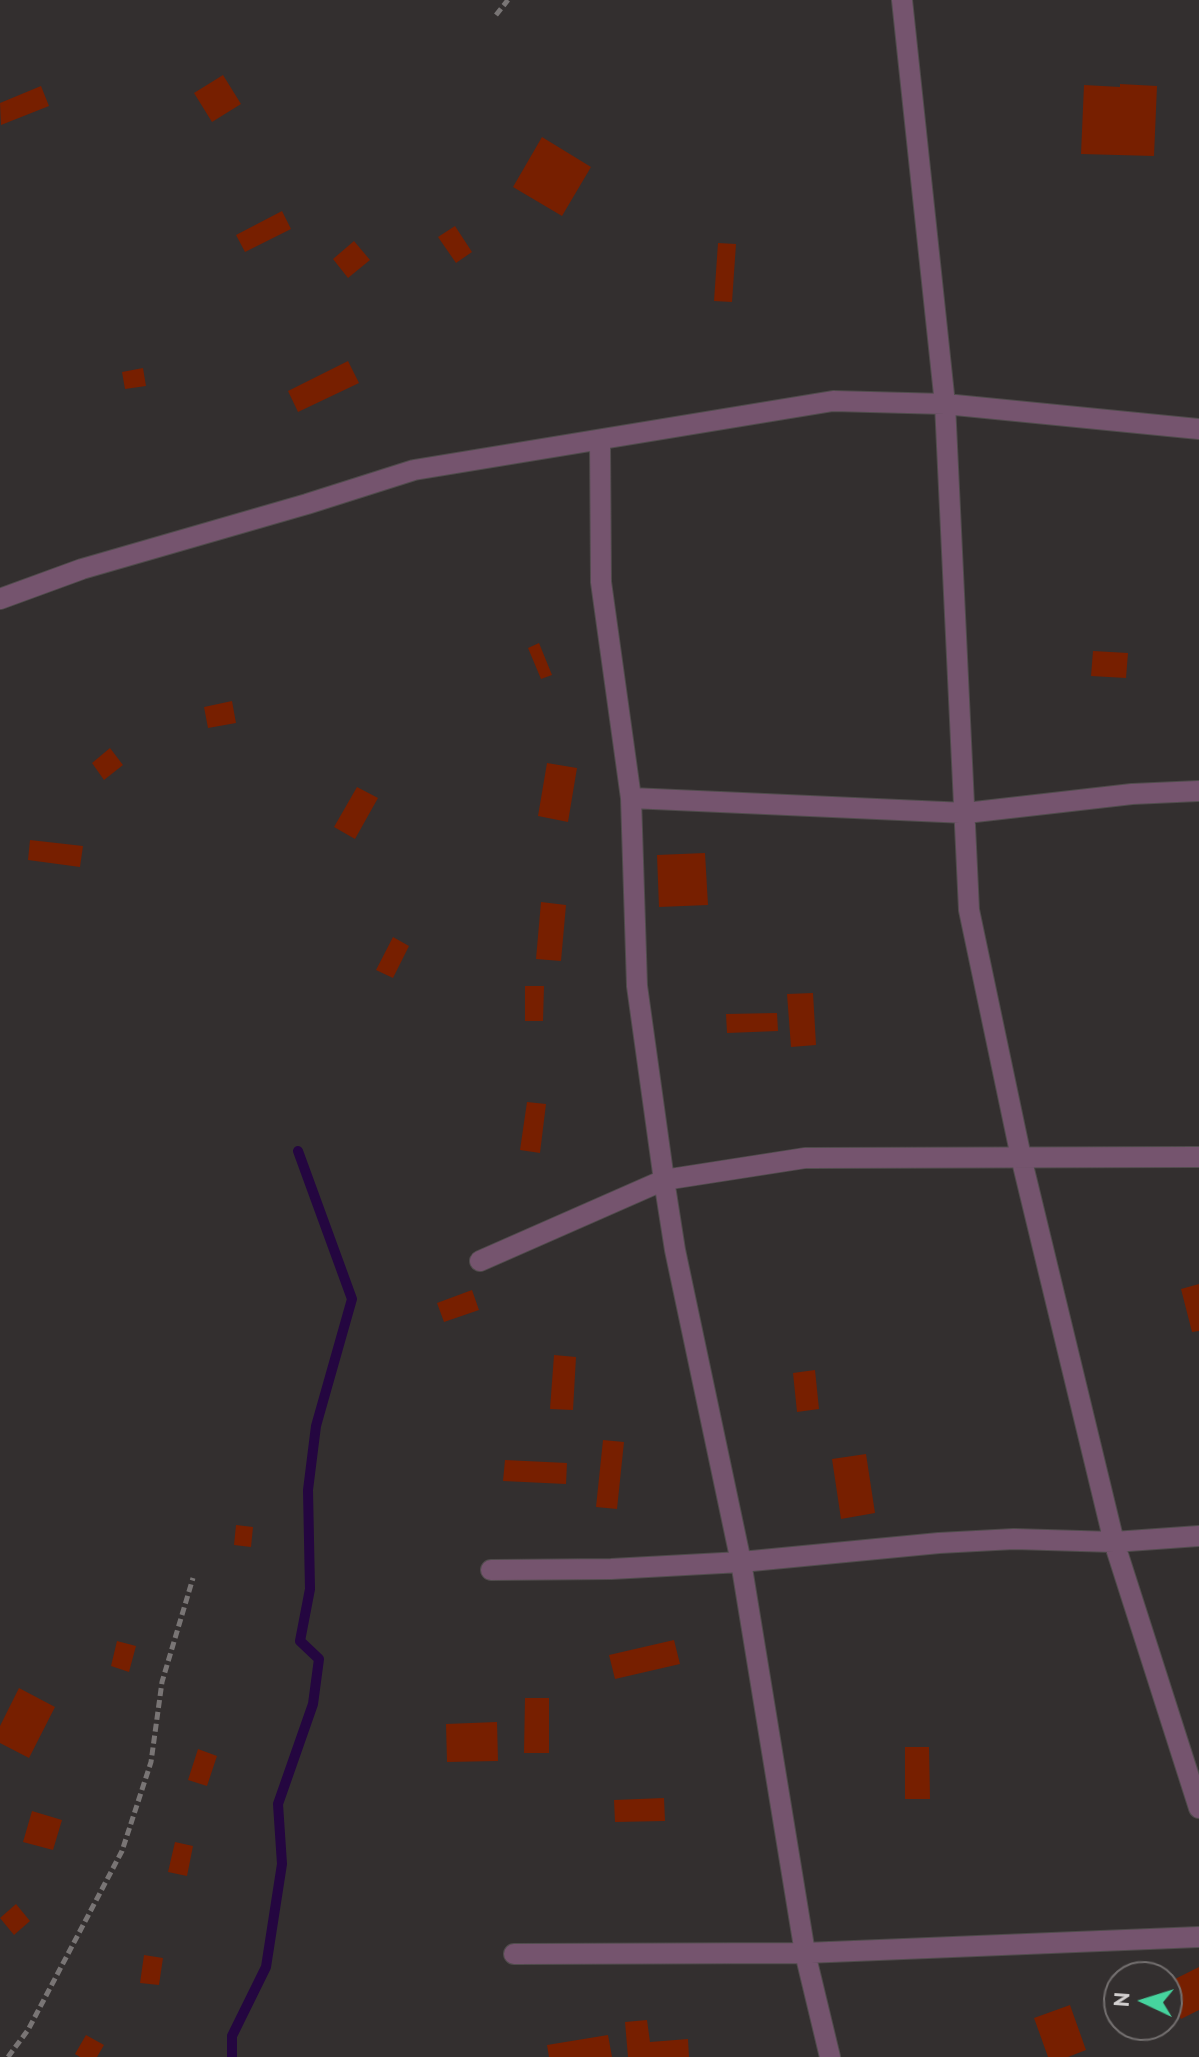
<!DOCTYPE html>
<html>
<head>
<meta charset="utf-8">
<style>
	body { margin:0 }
	#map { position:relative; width:1199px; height:2057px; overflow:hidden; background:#332f2f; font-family:"PT Sans",sans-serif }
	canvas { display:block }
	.north { position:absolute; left:1103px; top:1961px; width:80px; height:80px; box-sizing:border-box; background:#332f2f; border:2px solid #747070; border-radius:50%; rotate:274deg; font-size:22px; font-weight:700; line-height:32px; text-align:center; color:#d5d2d2 }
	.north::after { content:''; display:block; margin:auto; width:28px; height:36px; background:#46d49e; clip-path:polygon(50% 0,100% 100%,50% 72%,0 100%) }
</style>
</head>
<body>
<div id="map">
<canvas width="1199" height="2057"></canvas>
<div class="north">N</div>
</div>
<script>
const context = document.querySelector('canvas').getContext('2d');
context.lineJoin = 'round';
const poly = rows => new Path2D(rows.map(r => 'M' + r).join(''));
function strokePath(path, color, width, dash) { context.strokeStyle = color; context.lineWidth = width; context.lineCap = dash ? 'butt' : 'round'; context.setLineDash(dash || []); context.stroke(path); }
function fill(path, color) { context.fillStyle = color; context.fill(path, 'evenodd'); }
strokePath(poly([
	[232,2057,232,2036,266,1967,282,1864,278,1804,313,1704,319,1659,300,1641,310,1589,308,1490,316,1426,352,1299,298,1151]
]), '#240640', 10);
fill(poly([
	[223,75,241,104,212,122,194,93],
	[1120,84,1157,86,1154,156,1081,154,1084,85,1120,87],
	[41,86,49,106,1,125,0,103],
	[542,137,591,167,562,216,513,187],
	[282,211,291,229,245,252,236,235],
	[455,226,472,252,456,263,438,237],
	[354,241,370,260,348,278,333,259],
	[718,243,736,244,732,302,714,301],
	[348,361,359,383,298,412,288,391],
	[143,368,146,386,125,389,122,372],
	[539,643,552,675,541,679,528,648],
	[1093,651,1128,653,1126,678,1091,676],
	[232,701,236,723,208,728,204,707],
	[110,748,123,765,104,780,92,763],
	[547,763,577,768,568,822,538,816],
	[357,787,378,798,355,839,334,827],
	[30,840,83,846,80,867,28,860],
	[705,853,708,905,659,907,657,855],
	[541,902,566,905,561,961,536,959],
	[393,937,409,946,393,978,376,970],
	[525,986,544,986,543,1021,525,1021],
	[813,993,816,1045,791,1047,787,994],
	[777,1013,778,1031,727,1033,726,1014],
	[527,1102,546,1104,540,1153,520,1150],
	[1199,1284,1199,1331,1192,1332,1181,1289],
	[472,1290,479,1310,444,1322,437,1303],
	[554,1355,576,1357,573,1410,550,1409],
	[815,1370,819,1409,797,1412,793,1373],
	[603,1440,624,1442,617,1509,596,1507],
	[866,1454,875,1513,841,1519,832,1459],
	[505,1460,567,1463,566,1484,503,1481],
	[236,1525,253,1527,251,1547,234,1545],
	[674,1640,680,1664,615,1679,609,1655],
	[117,1641,136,1646,129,1672,111,1666],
	[19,1688,55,1707,29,1758,0,1743,0,1726],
	[525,1698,549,1698,549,1753,524,1753],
	[497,1722,498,1761,447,1762,446,1724],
	[905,1747,929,1747,930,1799,905,1799],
	[198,1749,217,1756,207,1786,188,1780],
	[664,1798,665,1821,615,1822,614,1800],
	[32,1811,62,1820,53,1850,23,1842],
	[175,1842,193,1846,187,1876,168,1872],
	[16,1904,30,1921,14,1935,0,1918],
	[144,1955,163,1958,159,1985,140,1983],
	[1199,1967,1199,2010,1181,2019,1167,1991,1167,1983],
	[1070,2005,1086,2050,1068,2057,1048,2057,1034,2018],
	[647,2020,650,2042,688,2039,689,2057,628,2057,625,2022],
	[86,2035,104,2045,97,2057,80,2057,75,2054],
	[608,2035,612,2057,549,2057,547,2045]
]), '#771f00');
const minor = poly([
	[902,0,945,404,969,910,1021,1157,1114,1542,1199,1808],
	[600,441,601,582,631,798,637,986,664,1180,675,1250,741,1562,805,1953,830,2057],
	[0,599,82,569,307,504,414,470,833,401,945,404,1199,429],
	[631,798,966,813,1132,794,1199,791],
	[480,1261,664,1180,805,1158,1199,1157],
	[491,1570,611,1569,741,1562,939,1543,1014,1539,1114,1542,1199,1536],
	[514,1954,805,1953,1199,1937]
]);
strokePath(minor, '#504c4c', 22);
strokePath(poly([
	[496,15,508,0],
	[8,2057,28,2030,122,1851,151,1762,162,1682,193,1578]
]), '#797575', 5, [8, 4]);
strokePath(minor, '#75546e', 20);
</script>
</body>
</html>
